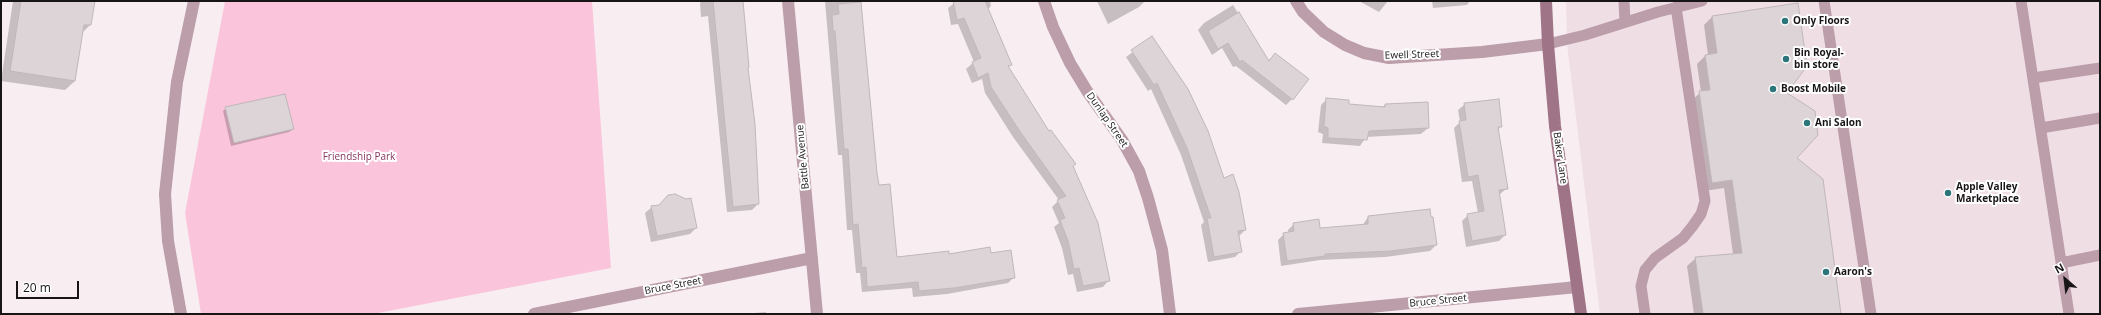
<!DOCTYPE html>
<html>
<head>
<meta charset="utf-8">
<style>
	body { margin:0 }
	#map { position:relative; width:2101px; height:315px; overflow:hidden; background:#f8eef2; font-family:"Open Sans",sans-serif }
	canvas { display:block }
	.frame { position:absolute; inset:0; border:2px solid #181516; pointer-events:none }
	.north { position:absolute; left:2045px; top:259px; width:40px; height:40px; -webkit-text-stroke:3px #fff; paint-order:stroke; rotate:332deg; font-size:11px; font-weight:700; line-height:16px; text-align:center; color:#181516 }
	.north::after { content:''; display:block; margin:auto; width:14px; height:18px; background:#181516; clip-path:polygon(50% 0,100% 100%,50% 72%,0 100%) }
	.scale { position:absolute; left:16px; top:281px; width:63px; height:18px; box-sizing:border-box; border:2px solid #181516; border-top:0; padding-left:5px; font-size:12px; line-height:14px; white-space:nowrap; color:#181516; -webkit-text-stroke:3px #fff; paint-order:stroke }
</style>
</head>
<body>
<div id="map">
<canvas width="2101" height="315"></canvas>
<div class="frame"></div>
<div class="north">N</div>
<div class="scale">20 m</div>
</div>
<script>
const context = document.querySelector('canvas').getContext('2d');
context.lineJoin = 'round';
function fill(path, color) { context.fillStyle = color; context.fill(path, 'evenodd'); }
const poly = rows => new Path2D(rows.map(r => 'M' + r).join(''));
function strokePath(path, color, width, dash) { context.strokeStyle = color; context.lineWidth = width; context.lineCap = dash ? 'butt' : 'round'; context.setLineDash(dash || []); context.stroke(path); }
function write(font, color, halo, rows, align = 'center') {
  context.font = font + ' "Open Sans",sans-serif'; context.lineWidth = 4; context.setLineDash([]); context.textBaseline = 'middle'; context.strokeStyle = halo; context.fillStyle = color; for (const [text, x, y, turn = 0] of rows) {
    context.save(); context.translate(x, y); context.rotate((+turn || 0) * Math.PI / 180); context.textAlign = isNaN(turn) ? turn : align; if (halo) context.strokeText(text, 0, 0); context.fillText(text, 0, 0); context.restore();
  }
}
fill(poly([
	[1566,1,2100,1,2100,314,1600,314,1567,44]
]), '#efdee4');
fill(poly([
	[225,1,592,1,611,268,373,314,201,314,185,213]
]), '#fac4da');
fill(poly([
	[13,1,94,1,90,25,82,33,75,81,65,90,1,81],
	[702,1,743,1,758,204,752,210,727,212,708,16,701,17,700,3],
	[825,1,860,1,876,173,896,258,990,254,1014,277,1008,283,947,294,913,297,912,288,862,292,860,273,856,273,852,230,847,230,842,155,838,155],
	[957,1,990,1,991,6,987,10,1011,64,1008,68,1072,166,1109,280,1103,287,1077,292,1073,274,1068,275,1062,248,1054,227,1059,223,1052,207,1059,200,1013,137,985,93,982,79,972,83,966,69,974,62,958,24,951,25,948,8],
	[1097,1,1145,1,1139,7,1108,24],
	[1359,1,1388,1,1379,12],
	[1432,1,1470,1,1467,5,1433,8],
	[1233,5,1268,61,1275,54,1292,99,1286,105,1236,66,1233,67,1222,48,1212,55,1198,30,1204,23],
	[1712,17,1785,93,1795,158,1841,314,1694,314,1687,266,1696,258,1733,254,1724,188,1704,191,1691,101,1701,92,1697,64,1705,56,1708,55,1704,25],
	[1152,38,1223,179,1245,230,1239,236,1241,251,1235,257,1208,262,1201,225,1204,222,1181,155,1151,89,1148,91,1126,57],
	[1327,99,1347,105,1382,108,1385,105,1428,128,1421,134,1366,137,1360,146,1322,143,1323,134,1318,132,1321,105],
	[1465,104,1501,126,1498,130,1507,188,1499,195,1505,235,1499,241,1466,247,1462,221,1468,215,1478,213,1472,181,1462,182,1454,128,1460,122,1458,110],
	[226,108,293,129,289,132,231,146,223,111],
	[659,206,696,228,690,234,651,242,645,213,652,207],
	[1368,217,1436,245,1430,251,1385,257,1320,260,1281,266,1278,240,1284,234,1288,233,1288,230,1294,224,1319,229,1362,226],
	[766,312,766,314,742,314]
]), '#0003');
const building = poly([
	[21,1,95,1,91,25,84,25,75,81,10,71,21,1],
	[713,1,743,1,749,67,748,68,755,124,759,204,733,207,713,1],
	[953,1,985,1,1012,65,1008,66,1049,131,1051,130,1076,164,1073,166,1098,223,1110,281,1083,286,1079,268,1074,269,1068,241,1060,220,1065,218,1057,200,1066,196,1019,130,991,87,988,73,978,78,972,62,981,58,964,18,957,20,953,1],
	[861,2,877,173,879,185,890,184,897,257,949,251,949,254,990,247,991,253,1011,250,1015,278,954,288,919,291,918,282,867,287,866,267,862,268,858,224,853,225,848,149,844,149,835,31,833,31,832,15,839,14,838,4,861,2],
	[1798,3,1807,66,1787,93,1815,111,1818,135,1797,158,1823,179,1841,314,1703,314,1695,257,1742,253,1732,180,1712,183,1699,91,1710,90,1705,55,1717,53,1712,16,1798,3],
	[1239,12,1269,61,1275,53,1309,79,1293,100,1242,60,1240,62,1228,43,1218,49,1208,31,1239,12],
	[1152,36,1188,89,1208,131,1224,178,1233,174,1239,192,1246,230,1238,231,1242,252,1214,257,1207,218,1211,218,1187,148,1157,83,1154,85,1131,50,1152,36],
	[285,94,294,129,234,143,225,107,285,94],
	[1326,98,1349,100,1349,104,1385,107,1385,104,1428,102,1429,128,1369,131,1367,140,1328,138,1328,128,1324,126,1326,98],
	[1499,99,1502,127,1498,127,1508,189,1499,190,1506,235,1472,241,1467,214,1484,211,1478,175,1468,177,1459,121,1466,120,1464,103,1499,99],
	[675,194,686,199,691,198,697,228,657,236,651,206,659,205,668,195,675,194],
	[1430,209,1431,217,1433,217,1437,245,1391,251,1325,254,1325,256,1287,261,1283,233,1294,231,1293,223,1319,219,1320,228,1368,224,1368,216,1430,209]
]);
fill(building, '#dcd4d7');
strokePath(building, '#c0b7ba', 1);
strokePath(poly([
	[1624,1,1625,22],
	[1824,1,1871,314],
	[2021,1,2069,314],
	[1548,44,1585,35,1658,12,1702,1],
	[2033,78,2100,68],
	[2041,128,2100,118],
	[2061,263,2100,255],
	[1645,314,1641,286,1645,270,1655,258,1683,238,1692,227,1701,214,1705,201,1676,7]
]), '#bc9daa', 11);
strokePath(poly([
	[788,1,817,314],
	[1044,1,1053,27,1070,63,1087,91,1122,140,1139,171,1148,198,1162,250,1170,314],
	[1296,1,1303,12,1324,32,1345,45,1364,53,1389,58,1482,52,1548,44],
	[181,314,168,241,165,194,177,82,194,1],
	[534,314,812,258],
	[1298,314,1577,287]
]), '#bc9daa', 12);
strokePath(poly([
	[1546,1,1548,44,1555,126,1581,314]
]), '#a07487', 12);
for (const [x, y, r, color] of [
	[1785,21,4,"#2c767b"],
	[1786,59,4,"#2c767b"],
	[1773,89,4,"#2c767b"],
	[1807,123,4,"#2c767b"],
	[1948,193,4,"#2c767b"],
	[1826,272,4,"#2c767b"]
]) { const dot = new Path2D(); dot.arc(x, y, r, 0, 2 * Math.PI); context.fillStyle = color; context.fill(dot); strokePath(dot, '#fff', 1.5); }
write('bold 10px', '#181516', '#fff', [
	["Only Floors",1793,21],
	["Bin Royal-",1794,53],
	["bin store",1794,65],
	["Boost Mobile",1781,89],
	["Ani Salon",1815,123],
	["Apple Valley",1956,187],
	["Marketplace",1956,199],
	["Aaron's",1834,272]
], 'left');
write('10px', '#181516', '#fff', [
	["Ewell Street",1412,55,-2],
	["Dunlap Street",1107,120,55],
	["Battle Avenue",803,157,-95],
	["Baker Lane",1560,158,82],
	["Bruce Street",673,286,-11],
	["Bruce Street",1438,301,-6]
]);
write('10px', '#86365e', '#fff', [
	["Friendship Park",359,157]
]);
</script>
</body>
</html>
